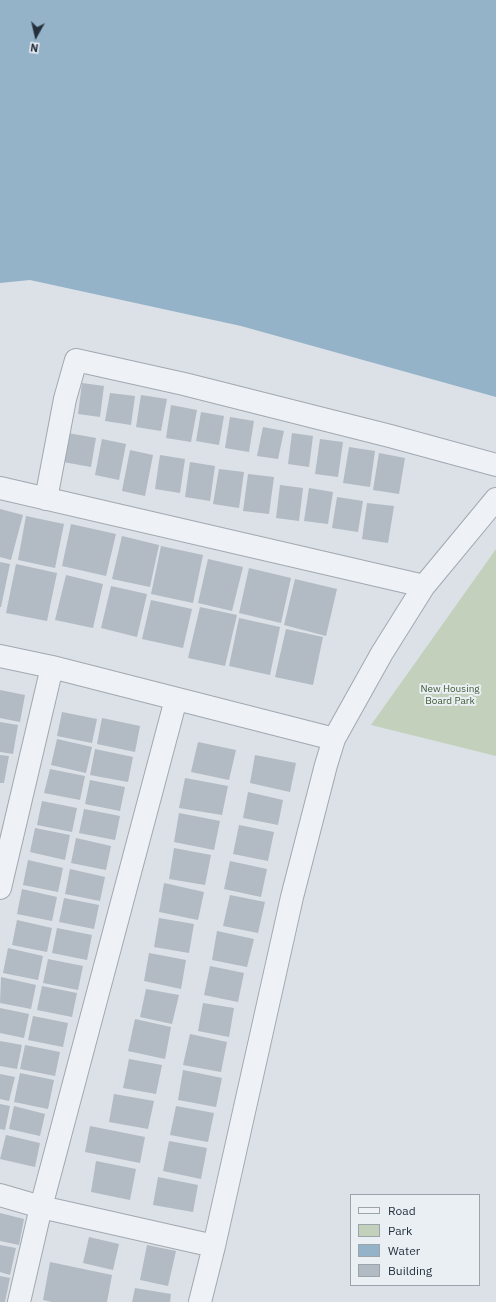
<!DOCTYPE html>
<html>
<head>
<meta charset="utf-8">
<style>
	body { margin:0 }
	#map { position:relative; width:496px; height:1302px; overflow:hidden; background:#dbe1e6; font-family:"IBM Plex Sans",sans-serif }
	canvas { display:block }
	.legend { position:absolute; left:350px; top:1194px; width:130px; height:92px; box-sizing:border-box; background:#eaeff4; border:1px solid #9ba3ab; margin:0; padding:5px 7px; list-style:none; font-size:12px; color:#25303d }
	.legend li { display:flex; align-items:center; gap:8px; height:20px }
	.legend b { width:20px; border:1px solid #9ba3ab }
	.north { position:absolute; left:16px; top:16px; width:40px; height:40px; -webkit-text-stroke:3px #eaeff4; paint-order:stroke; rotate:188deg; font-size:11px; font-weight:700; line-height:16px; text-align:center; color:#25303d }
	.north::after { content:''; display:block; margin:auto; width:14px; height:18px; background:#25303d; clip-path:polygon(50% 0,100% 100%,50% 72%,0 100%) }
</style>
</head>
<body>
<div id="map">
<canvas width="496" height="1302"></canvas>
<ul class="legend">
<li><b style="height:5px;background:#eef1f5"></b>Road</li>
<li><b style="height:11px;background:#c3d1bc"></b>Park</li>
<li><b style="height:11px;background:#94b2c8"></b>Water</li>
<li><b style="height:11px;background:#b2bac3"></b>Building</li>
</ul>
<div class="north">N</div>
</div>
<script>
const context = document.querySelector('canvas').getContext('2d');
context.lineJoin = 'round';
function fill(path, color) { context.fillStyle = color; context.fill(path, 'evenodd'); }
const poly = rows => new Path2D(rows.map(r => 'M' + r).join(''));
function strokePath(path, color, width, dash) { context.strokeStyle = color; context.lineWidth = width; context.lineCap = dash ? 'butt' : 'round'; context.setLineDash(dash || []); context.stroke(path); }
function write(font, color, halo, rows, align = 'center') {
  context.font = font + ' "IBM Plex Sans",sans-serif'; context.lineWidth = 4; context.setLineDash([]); context.textBaseline = 'middle'; context.strokeStyle = halo; context.fillStyle = color; for (const [text, x, y, turn = 0] of rows) {
    context.save(); context.translate(x, y); context.rotate((+turn || 0) * Math.PI / 180); context.textAlign = isNaN(turn) ? turn : align; if (halo) context.strokeText(text, 0, 0); context.fillText(text, 0, 0); context.restore();
  }
}
fill(poly([
	[496,549,496,756,371,725]
]), '#c3d1bc');
fill(poly([
	[0,0,496,0,496,397,241,326,30,280,0,283]
]), '#94b2c8');
fill(poly([
	[82,383,104,386,100,417,78,414],
	[110,393,135,396,131,425,105,421],
	[141,395,167,399,161,431,136,427],
	[171,405,197,410,191,442,166,438],
	[201,412,224,416,219,445,196,441],
	[230,417,254,421,249,452,225,448],
	[263,427,284,431,278,459,257,456],
	[68,433,96,438,91,467,63,462],
	[292,433,313,436,309,467,288,464],
	[102,439,126,444,119,480,95,475],
	[320,439,343,442,338,477,315,474],
	[349,447,375,451,370,487,343,483],
	[130,450,153,455,145,496,122,491],
	[379,453,405,458,399,494,373,490],
	[160,455,185,459,180,493,155,489],
	[190,462,215,466,210,501,185,497],
	[219,469,244,472,239,508,213,504],
	[248,474,274,477,269,514,243,511],
	[280,485,303,488,299,521,276,518],
	[309,488,333,492,328,524,304,521],
	[337,497,363,501,358,532,332,528],
	[367,503,394,506,388,543,362,539],
	[0,509,23,515,11,560,0,557],
	[26,516,64,524,55,568,18,560],
	[71,524,116,534,106,576,62,566],
	[122,536,159,545,150,587,112,579],
	[161,546,203,555,193,603,151,594],
	[208,559,243,567,232,611,198,603],
	[0,562,10,564,1,607,0,607],
	[16,564,57,573,47,621,6,613],
	[249,568,291,578,281,623,239,613],
	[66,575,103,584,93,628,55,620],
	[295,579,337,589,326,636,284,625],
	[111,586,147,594,137,637,101,628],
	[151,600,192,609,183,648,142,639],
	[200,607,237,615,225,666,188,658],
	[239,618,280,627,270,675,229,666],
	[286,629,323,637,313,685,275,677],
	[0,690,25,695,20,722,0,718],
	[62,712,97,719,92,743,57,736],
	[102,718,140,726,135,752,97,744],
	[0,722,18,725,13,754,0,752],
	[57,739,92,747,86,773,51,765],
	[198,742,236,750,229,780,191,772],
	[95,749,133,757,128,782,90,775],
	[0,755,9,756,4,783,0,783],
	[255,755,296,763,290,792,250,783],
	[50,769,85,776,80,800,44,793],
	[185,778,228,786,222,815,179,808],
	[90,780,125,787,120,811,85,804],
	[248,792,283,800,278,825,243,818],
	[42,801,77,808,72,832,37,825],
	[84,809,120,816,115,840,79,833],
	[179,813,220,821,214,850,174,842],
	[239,825,274,832,268,861,233,854],
	[35,828,70,835,65,860,30,852],
	[76,838,111,846,106,870,71,863],
	[174,848,211,855,205,885,169,879],
	[28,860,63,868,58,892,23,885],
	[230,861,267,869,261,897,224,889],
	[70,869,105,877,100,901,65,894],
	[164,883,204,892,198,920,159,912],
	[22,889,57,897,52,921,17,914],
	[230,895,265,902,258,933,223,926],
	[64,898,99,905,94,929,59,922],
	[159,918,194,924,189,953,154,947],
	[17,920,52,928,47,952,12,945],
	[57,928,92,935,87,960,52,953],
	[217,931,254,939,247,967,212,960],
	[8,948,43,956,38,980,3,973],
	[149,953,186,960,181,989,144,981],
	[48,959,83,966,78,990,43,983],
	[210,966,244,973,238,1002,204,995],
	[1,977,36,985,31,1009,0,1003],
	[42,986,77,993,72,1017,37,1010],
	[146,989,179,995,172,1024,140,1017],
	[203,1003,234,1008,229,1037,198,1031],
	[0,1008,29,1014,24,1038,0,1033],
	[33,1016,68,1023,63,1047,28,1040],
	[135,1019,171,1027,165,1059,128,1051],
	[190,1034,227,1042,221,1072,183,1065],
	[0,1041,22,1045,17,1069,0,1066],
	[25,1045,60,1052,55,1076,20,1069],
	[129,1059,162,1065,156,1094,123,1088],
	[183,1070,222,1078,216,1107,178,1100],
	[20,1073,54,1080,48,1109,14,1102],
	[0,1074,15,1077,9,1101,0,1099],
	[114,1094,154,1101,148,1129,109,1122],
	[0,1104,10,1106,5,1130,0,1129],
	[14,1106,45,1114,40,1136,9,1129],
	[176,1106,214,1113,208,1142,170,1135],
	[90,1126,145,1137,140,1163,85,1152],
	[6,1135,40,1143,35,1167,0,1159],
	[169,1141,207,1148,201,1179,163,1171],
	[96,1161,136,1169,130,1200,91,1192],
	[158,1177,198,1185,193,1212,153,1205],
	[0,1213,24,1219,19,1245,0,1241],
	[89,1237,119,1244,113,1270,83,1263],
	[0,1245,16,1248,10,1275,0,1272],
	[147,1245,176,1251,168,1286,140,1280],
	[50,1262,112,1275,107,1302,52,1302,43,1300],
	[0,1276,10,1278,5,1302,0,1302],
	[135,1288,171,1294,170,1302,132,1302]
]), '#b2bac3');
const minor = poly([
	[0,488,424,586],
	[46,499,65,399,76,360,184,384,390,436,496,465],
	[0,656,52,667,334,739,326,765,292,897,214,1246,41,1207,0,1195],
	[334,739,382,653,424,586,496,499],
	[0,888,52,667],
	[19,1302,41,1207,176,699],
	[200,1302,214,1246]
]);
strokePath(minor, '#a1a8b0', 24);
strokePath(minor, '#eef1f5', 22);
write('10px', '#3c5932', '#eaeff4', [
	["New Housing",450,689],
	["Board Park",450,701]
]);
</script>
</body>
</html>
